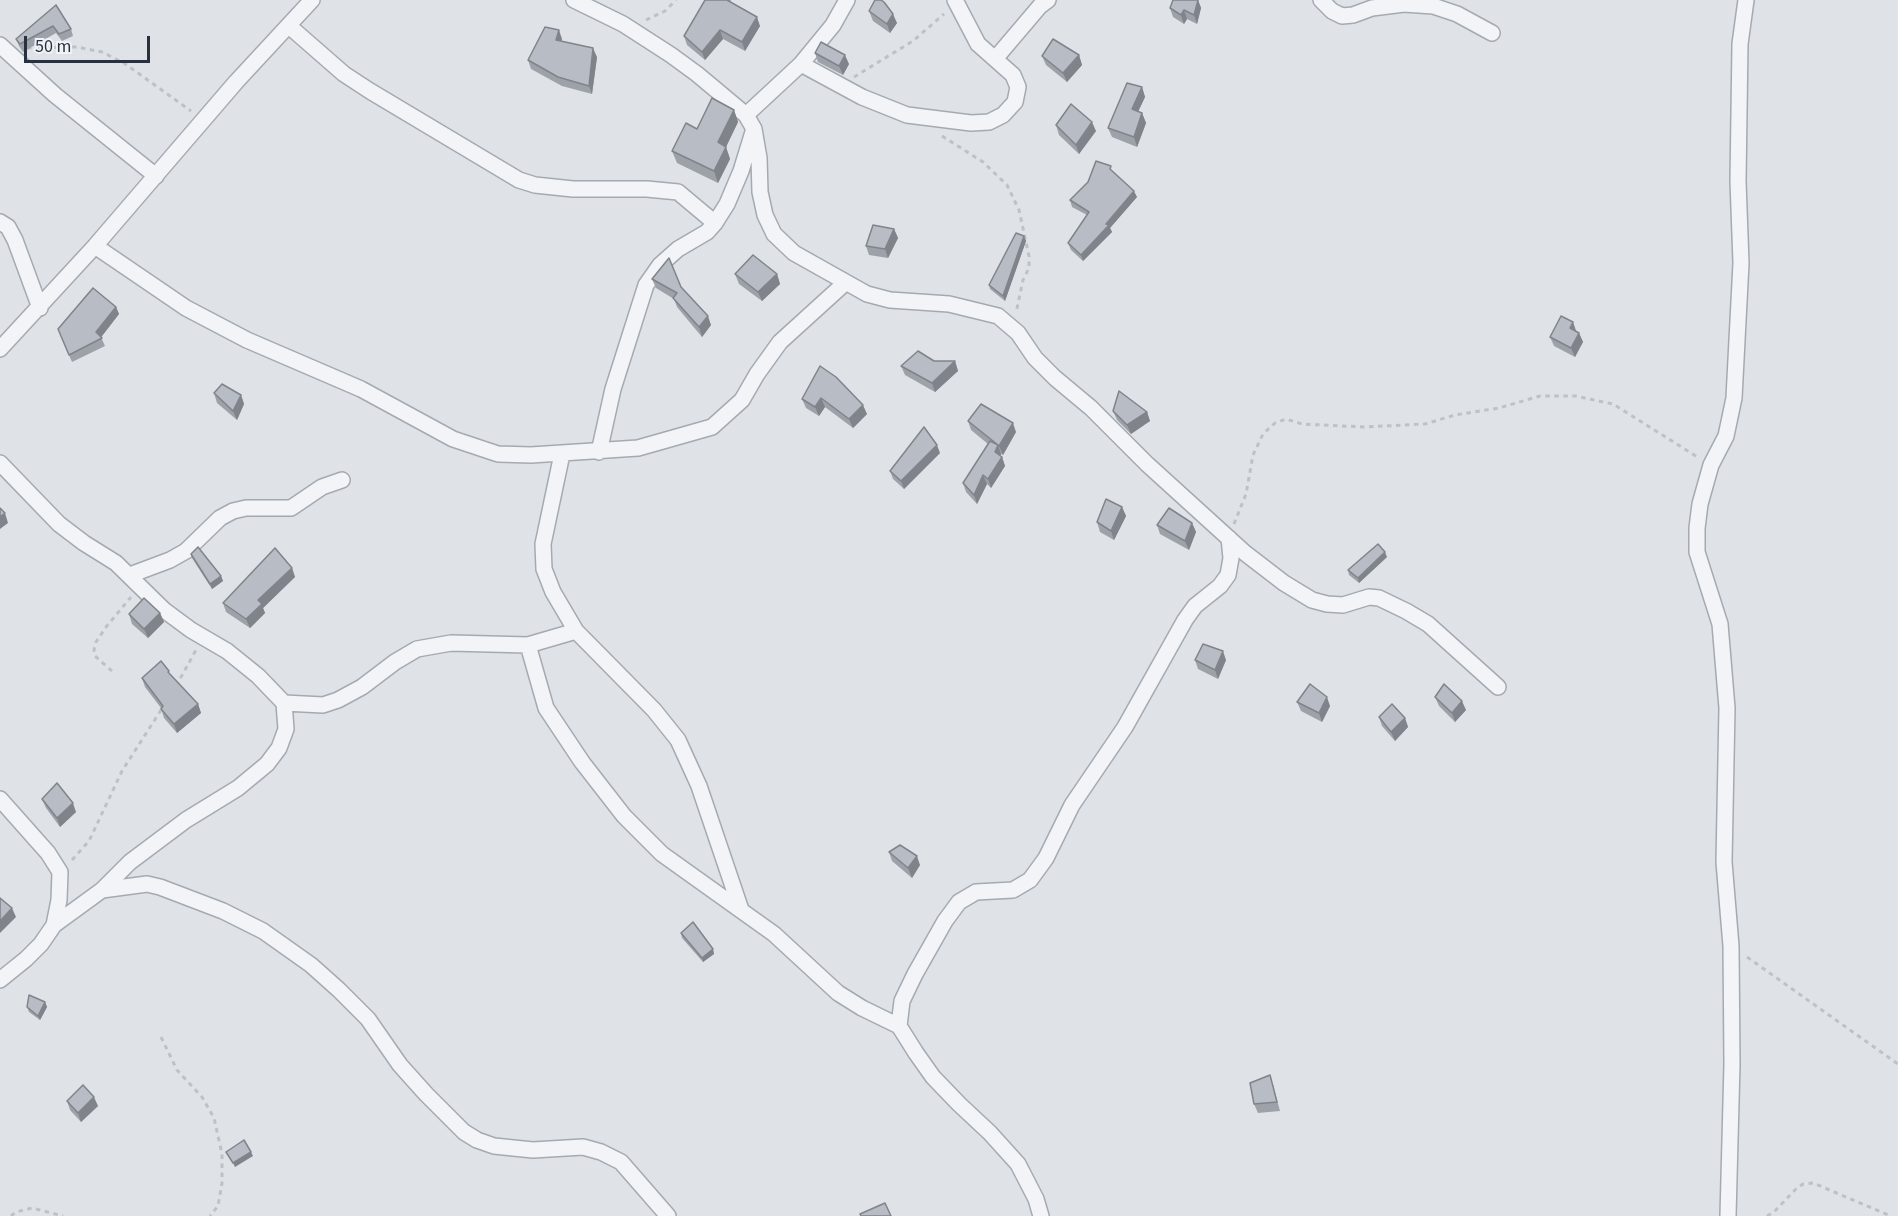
<!DOCTYPE html>
<html>
<head>
<meta charset="utf-8">
<style>
	body { margin:0 }
	#map { position:relative; width:1898px; height:1216px; overflow:hidden; background:#dfe3e8; font-family:"Source Sans 3",sans-serif }
	canvas { display:block }
	.scale { position:absolute; left:24px; top:36px; width:126px; height:27px; box-sizing:border-box; border:3px solid #29313f; border-top:0; padding-left:8px; font-size:18px; line-height:21px; white-space:nowrap; color:#29313f; -webkit-text-stroke:4px #eff2f6; paint-order:stroke }
</style>
</head>
<body>
<div id="map">
<canvas width="1898" height="1216"></canvas>
<div class="scale">50 m</div>
</div>
<script>
const context = document.querySelector('canvas').getContext('2d');
context.lineJoin = 'round';
const poly = rows => new Path2D(rows.map(r => 'M' + r).join(''));
function strokePath(path, color, width, dash) { context.strokeStyle = color; context.lineWidth = width; context.lineCap = dash ? 'butt' : 'round'; context.setLineDash(dash || []); context.stroke(path); }
function fill(path, color) { context.fillStyle = color; context.fill(path, 'evenodd'); }
const street = poly([
	[574,0,623,24,671,55,697,74,746,115,754,129,759,158,760,192,765,215,774,234,794,253,867,294,890,300,949,304,998,316,1018,333,1035,358,1055,378,1091,408,1147,464,1245,553,1284,583,1312,600,1327,604,1343,605,1369,597,1379,598,1406,611,1428,624,1498,687],
	[1321,0,1332,11,1342,16,1353,15,1372,8,1404,4,1433,6,1457,14,1492,33],
	[289,26,344,74,370,91,519,180,535,185,573,189,647,189,678,192,715,223],
	[0,45,55,95,156,176],
	[995,59,1040,6,1048,0],
	[801,64,862,97,907,115,971,123,989,122,1003,115,1015,102,1018,87,1013,75,978,44,955,0],
	[746,115,801,64,833,25,847,0],
	[0,222,8,227,15,240,40,308],
	[95,246,186,308,247,340,361,389,453,439,498,454,531,455,638,448,712,427,742,400,757,374,780,342,845,283],
	[0,349,95,246,236,82,312,0],
	[599,452,613,389,646,285,660,265,678,249,707,232,715,223,727,204,741,171,753,132],
	[562,454,543,544,544,569,553,592,576,631,654,710,678,740,699,786,741,910],
	[0,463,59,524,84,543,116,563,164,610,191,630,227,651,258,676,284,703,286,729,279,748,267,764,238,788,186,820,130,862,102,890,54,925],
	[130,575,170,560,186,551,220,518,233,511,246,508,291,508,322,487,342,480],
	[528,645,546,708,582,762,624,816,662,854,774,934,838,993,862,1008,899,1026],
	[284,703,323,705,338,700,362,687,395,662,417,649,451,643,528,645,576,631],
	[0,799,48,853,60,872,59,900,54,925,41,944,26,959,0,980],
	[102,890,147,884,160,887,223,911,263,931,311,965,339,990,368,1019,400,1065,426,1094,464,1132,477,1140,494,1146,533,1150,583,1147,601,1152,621,1162,668,1216],
	[1041,1216,1036,1199,1018,1164,990,1133,959,1104,933,1077,916,1053,899,1026,902,1001,915,974,945,921,959,902,976,892,1013,890,1030,880,1046,858,1072,805,1125,727,1185,620,1195,606,1220,586,1228,575,1231,558,1229,538],
	[1728,1216,1732,1064,1731,946,1724,862,1727,708,1720,624,1697,552,1697,528,1700,504,1711,465,1726,436,1734,398,1741,263,1738,181,1740,44,1746,0]
]);
strokePath(street, '#a5aab2', 18);
strokePath(poly([
	[646,20,665,11,676,0],
	[27,48,77,47,102,52,124,63,191,111],
	[854,77,913,41,944,14],
	[942,136,983,162,1007,185,1019,210,1029,256,1029,268,1023,280,1016,313],
	[1234,524,1246,494,1253,455,1263,434,1275,423,1286,419,1302,424,1364,427,1425,424,1455,415,1499,408,1540,396,1575,396,1613,404,1699,458],
	[112,671,95,656,94,650,96,642,106,627,131,597],
	[176,686,196,650],
	[72,860,89,841,122,771,163,707],
	[1747,957,1898,1064],
	[161,1037,177,1070,202,1097,214,1118,222,1154,222,1183,218,1206,210,1216],
	[11,1216,16,1212,32,1208,63,1216],
	[1767,1216,1774,1212,1796,1189,1803,1184,1813,1183,1891,1216]
]), '#bec1c7', 3, [4.5, 4.5]);
strokePath(street, '#f2f4f7', 15);
fill(poly([
	[705,0,731,0,730,2,760,26,745,51,723,39,705,60,687,45,684,36],
	[1173,0,1198,0,1201,8,1197,24,1187,19,1184,24,1173,17,1170,8],
	[56,5,71,29,73,36,62,41,56,33,23,52,19,46,16,39],
	[869,11,897,23,890,33,873,21],
	[562,39,561,41,597,57,592,94,562,86,531,69,528,60],
	[815,53,849,64,843,75,818,62],
	[1079,55,1082,65,1067,82,1046,65,1042,56],
	[1142,87,1145,97,1138,112,1142,113,1146,123,1137,147,1112,137,1108,128],
	[734,110,738,122,726,147,730,159,718,183,677,163,672,151,697,129],
	[1056,125,1096,131,1079,154,1059,135],
	[1114,173,1137,197,1110,228,1112,232,1083,261,1071,250,1068,243,1087,215,1072,207,1070,200],
	[894,229,898,238,888,258,869,255,866,246],
	[1024,236,1026,241,1005,301,990,289,989,285],
	[735,274,777,274,780,284,762,301,739,284],
	[652,279,681,287,711,325,702,337,677,307,674,299,656,288],
	[116,307,119,314,101,337,105,346,72,362,61,337],
	[1573,322,1576,331,1579,333,1583,342,1575,357,1554,346,1550,337],
	[934,361,955,361,958,371,935,392,905,375,901,366],
	[820,366,867,414,853,428,825,407,819,416,806,408,802,399],
	[214,393,241,395,244,404,237,420,217,403],
	[1113,411,1147,412,1150,421,1131,434,1117,420],
	[968,421,1016,432,1003,455,1001,454,1000,456,1002,457,1005,466,991,488,987,484,977,504,966,492,963,483,988,444,971,430],
	[940,453,904,489,893,479,890,471],
	[1122,507,1126,516,1114,540,1100,532,1097,522],
	[1192,523,1196,532,1189,550,1160,534,1157,525],
	[191,554,221,576,223,581,212,589,192,558],
	[1387,557,1359,583,1349,575,1348,570],
	[292,568,295,577,263,608,265,613,250,628,226,612,223,603],
	[160,613,164,622,148,638,132,624,129,614],
	[1195,660,1226,660,1218,679,1198,669],
	[171,676,198,704,201,713,177,733,164,718,161,708,145,687,142,678],
	[1435,697,1466,710,1455,722,1439,706],
	[1297,702,1330,706,1322,722,1301,711],
	[1379,717,1405,718,1408,727,1395,741,1382,726],
	[42,799,76,812,60,827,46,808],
	[889,852,920,865,912,878,892,861],
	[681,933,713,949,714,954,703,962,682,938],
	[45,1002,47,1007,40,1020,29,1012,27,1007],
	[1273,1085,1280,1111,1258,1113,1254,1104],
	[67,1101,98,1106,81,1122,70,1110]
]), '#9da2a9');
fill(poly([
	[1198,0,1201,8,1197,24,1194,15],
	[1184,10,1187,19,1184,24,1181,15],
	[893,14,897,23,890,33,887,24],
	[757,17,760,26,745,51,742,42],
	[559,30,562,39,559,49,556,40],
	[720,30,723,39,705,60,702,52],
	[593,48,597,57,592,94,589,86],
	[845,55,849,64,843,75,839,66],
	[1079,55,1082,65,1067,82,1063,73],
	[1142,87,1145,97,1135,118,1132,109],
	[734,110,738,122,726,147,730,159,718,183,714,171,718,142],
	[1142,113,1146,123,1137,147,1134,137],
	[1092,122,1096,131,1079,154,1076,145],
	[1134,191,1137,197,1110,228,1112,232,1083,261,1081,255],
	[894,229,898,238,888,258,885,249],
	[1024,236,1026,241,1005,301,1003,296],
	[777,274,780,284,762,301,758,292],
	[116,307,119,314,99,340,96,332],
	[708,316,711,325,702,337,699,327],
	[1573,322,1576,331,1570,328],
	[1579,333,1583,342,1575,357,1571,348],
	[955,361,958,371,935,392,932,383],
	[241,395,244,404,237,420,233,411],
	[821,398,825,407,819,416,815,407],
	[863,405,867,414,853,428,849,419],
	[1147,412,1150,421,1131,434,1127,425],
	[1013,423,1016,432,1003,455,999,446],
	[937,445,940,453,904,489,901,481],
	[998,445,1001,454,998,461,995,452],
	[1002,457,1005,466,991,488,988,479],
	[983,475,987,484,977,504,974,495],
	[1122,507,1126,516,1114,540,1111,531],
	[5,513,8,523,0,529,0,517],
	[1192,523,1196,532,1189,550,1185,541],
	[1385,552,1387,557,1359,583,1358,578],
	[292,568,295,577,263,608,265,613,250,628,246,619,258,600],
	[221,576,223,581,212,589,210,584],
	[160,613,164,622,148,638,144,629],
	[1223,651,1226,660,1218,679,1215,670],
	[1327,697,1330,706,1322,722,1319,713],
	[1462,701,1466,710,1455,722,1452,713],
	[198,704,201,713,177,733,174,724],
	[1405,718,1408,727,1395,741,1391,732],
	[73,803,76,812,60,827,57,818],
	[917,856,920,865,912,878,908,868],
	[12,908,16,917,0,933,0,921],
	[713,949,714,954,703,962,702,958],
	[45,1002,47,1007,40,1020,38,1016],
	[94,1097,98,1106,81,1122,78,1113],
	[251,1152,253,1156,235,1167,233,1163]
]), '#80848a');
const building = poly([
	[705,0,727,0,757,17,742,42,720,30,702,52,684,36,705,0],
	[875,0,881,0,884,2,893,14,887,24,869,11,875,0],
	[1173,0,1198,0,1194,15,1184,10,1181,15,1170,8,1173,0],
	[56,5,71,29,59,34,53,26,20,44,16,39,56,5],
	[545,27,559,30,556,40,593,48,589,86,558,77,528,60,545,27],
	[1053,39,1079,55,1063,73,1042,56,1053,39],
	[821,42,845,55,839,66,815,53,821,42],
	[1127,83,1142,87,1132,109,1142,113,1134,137,1108,128,1127,83],
	[712,98,734,110,718,142,726,147,714,171,672,151,686,123,697,129,712,98],
	[1071,104,1092,122,1076,145,1056,125,1071,104],
	[1096,161,1111,166,1110,169,1134,191,1106,224,1109,225,1081,255,1068,243,1089,212,1070,200,1088,182,1096,161],
	[873,225,894,229,885,249,866,246,873,225],
	[1016,233,1024,236,1003,296,989,285,1016,233],
	[753,255,777,274,758,292,735,274,753,255],
	[669,258,681,287,708,316,699,327,673,298,677,293,652,279,669,258],
	[93,288,116,307,96,332,102,338,69,355,58,329,93,288],
	[1561,316,1573,322,1570,328,1579,333,1571,348,1550,337,1561,316],
	[918,351,934,361,955,361,932,383,901,366,918,351],
	[820,366,836,377,863,405,849,419,821,398,815,407,802,399,820,366],
	[222,384,241,395,233,411,214,393,222,384],
	[1119,391,1147,412,1127,425,1113,411,1119,391],
	[981,404,1013,423,999,446,998,445,995,452,1002,457,988,479,983,475,974,495,963,483,990,441,998,445,968,421,981,404],
	[924,427,937,445,901,481,890,471,924,427],
	[1106,499,1122,507,1111,531,1097,522,1106,499],
	[0,508,5,513,0,517,0,508],
	[1169,508,1192,523,1185,541,1157,525,1169,508],
	[1378,544,1385,552,1358,578,1348,570,1378,544],
	[198,547,221,576,210,584,191,554,198,547],
	[275,548,292,568,258,600,262,604,246,619,223,603,275,548],
	[144,598,160,613,144,629,129,614,144,598],
	[1203,644,1223,651,1215,670,1195,660,1203,644],
	[161,661,169,671,168,672,198,704,174,724,161,709,163,706,142,678,161,661],
	[1310,684,1327,697,1319,713,1297,702,1310,684],
	[1444,684,1462,701,1452,713,1435,697,1444,684],
	[1392,704,1405,718,1391,732,1379,717,1392,704],
	[57,783,73,803,57,818,42,799,57,783],
	[900,845,917,856,908,868,889,852,900,845],
	[0,898,12,908,0,921,0,898],
	[693,922,713,949,702,958,681,933,693,922],
	[29,995,45,1002,38,1016,27,1007,29,995],
	[1270,1075,1277,1102,1254,1104,1250,1083,1270,1075],
	[83,1085,94,1097,78,1113,67,1101,83,1085],
	[244,1140,251,1152,233,1163,226,1152,244,1140],
	[885,1203,891,1216,861,1216,860,1214,885,1203]
]);
fill(building, '#b7bcc5');
strokePath(building, '#80848a', 1.5);
</script>
</body>
</html>
